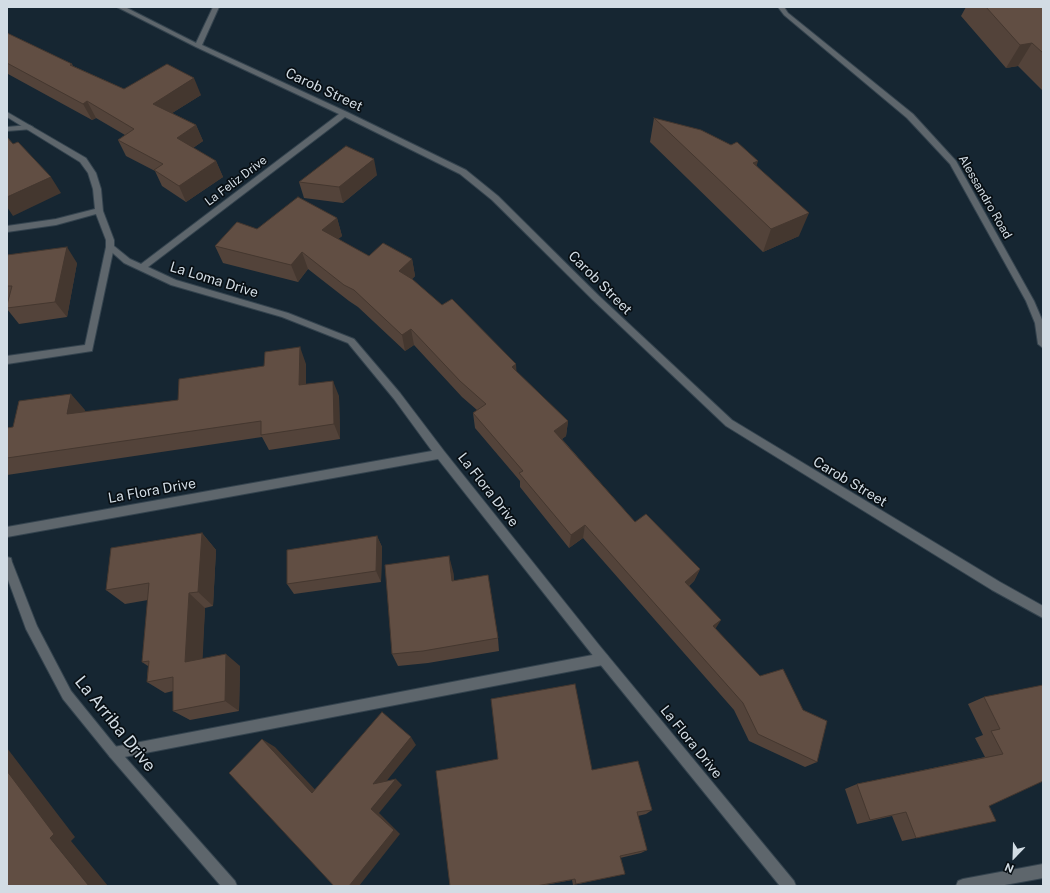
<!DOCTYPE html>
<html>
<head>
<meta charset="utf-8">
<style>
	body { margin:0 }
	#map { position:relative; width:1050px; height:893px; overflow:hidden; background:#162632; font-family:"Public Sans",sans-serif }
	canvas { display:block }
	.frame { position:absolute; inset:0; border:8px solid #d2dce4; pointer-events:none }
	.north { position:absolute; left:994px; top:837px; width:40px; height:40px; -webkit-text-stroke:3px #080f14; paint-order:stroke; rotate:203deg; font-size:11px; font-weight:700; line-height:16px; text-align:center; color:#d2dce4 }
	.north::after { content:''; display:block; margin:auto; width:14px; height:18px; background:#d2dce4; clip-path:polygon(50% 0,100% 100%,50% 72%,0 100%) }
</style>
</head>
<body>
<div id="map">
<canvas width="1050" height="893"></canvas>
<div class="frame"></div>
<div class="north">N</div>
</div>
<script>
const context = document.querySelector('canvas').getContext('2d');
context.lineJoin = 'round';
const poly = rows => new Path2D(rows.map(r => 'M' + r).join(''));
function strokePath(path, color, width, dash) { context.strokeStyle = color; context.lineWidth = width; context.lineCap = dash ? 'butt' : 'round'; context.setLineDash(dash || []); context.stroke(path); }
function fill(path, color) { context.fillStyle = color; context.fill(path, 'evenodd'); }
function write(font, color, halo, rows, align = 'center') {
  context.font = font + ' "Public Sans",sans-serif'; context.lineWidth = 3.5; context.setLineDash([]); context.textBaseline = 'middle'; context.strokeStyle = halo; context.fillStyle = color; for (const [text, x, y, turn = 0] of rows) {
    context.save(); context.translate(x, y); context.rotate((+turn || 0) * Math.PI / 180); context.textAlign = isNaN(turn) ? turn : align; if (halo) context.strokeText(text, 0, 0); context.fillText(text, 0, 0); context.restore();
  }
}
const service = poly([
	[29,125,33,127,32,129,7,131,7,127,29,125],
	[110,244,114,247,92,351,7,364,7,356,85,345,106,247,110,244],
	[603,653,607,655,609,659,607,663,603,665,114,759,110,757,108,753,110,749,114,747,603,653]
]);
const minor = poly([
	[117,7,125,7,196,43,213,7,219,7,202,45,347,112,466,170,498,196,599,296,732,420,1000,582,1043,606,1043,618,992,590,726,426,593,300,492,200,460,174,345,117,148,267,176,280,288,313,354,339,400,393,444,451,599,645,794,881,796,886,780,886,591,653,438,459,7,537,7,527,432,451,394,399,348,343,282,317,171,285,124,263,106,247,106,240,96,214,56,225,7,232,7,226,56,219,95,209,93,189,88,173,80,162,7,117,7,112,86,158,96,173,101,189,103,211,114,240,114,246,130,259,141,264,339,114,196,47,117,7],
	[7,557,11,558,12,562,37,626,71,691,118,749,235,881,237,886,221,886,110,757,63,699,26,629,7,577,7,557],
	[1043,864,1043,878,999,886,956,886,958,881,963,879,1043,864]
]);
const tertiary = poly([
	[778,7,784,7,788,13,913,114,956,161,1034,301,1043,322,1043,348,1038,344,1035,323,1026,301,950,164,907,118,784,15,778,7]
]);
strokePath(service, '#34434e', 2);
strokePath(minor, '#34434e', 2);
strokePath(tertiary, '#34434e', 2);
fill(service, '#5e666c');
fill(minor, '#5e666c');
fill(tertiary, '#5e666c');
fill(poly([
	[966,7,1043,7,1043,91,1018,66,1006,68,961,16],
	[7,33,72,64,73,66,124,89,201,95,172,113,196,125,203,141,193,148,216,161,223,177,186,202,162,186,155,171,126,156,118,140,125,135,96,118,92,120,8,74,7,75],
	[654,118,757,166,799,236,763,252,650,142],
	[377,175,343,203,304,198,299,182],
	[337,218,342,236,338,239,369,256,412,259,415,276,412,279,516,372,568,421,566,436,562,439,635,522,700,569,694,581,689,586,715,628,817,762,805,767,749,741,734,710,583,538,569,548,520,487,520,481,475,428,473,413,477,410,462,397,414,345,405,351,358,307,349,301,308,269,298,282,223,263,215,246,257,229],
	[7,255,77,263,67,317,19,324,7,309,8,303,7,303],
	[306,364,306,384,339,396,340,439,269,450,262,437,7,475,7,428,13,427,85,410,84,412,178,400],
	[202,533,216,550,213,606,205,608,202,659,240,666,239,711,190,720,173,711,173,691,165,693,147,682,148,666,142,662,148,600,125,604,106,590],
	[377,536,382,547,381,582,294,594,287,584],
	[453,571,454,580,498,638,499,651,428,663,398,666,392,654],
	[984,697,1043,781,916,838,902,841,892,816,857,824,845,789,857,784,985,757,975,738,983,735,968,704],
	[498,759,592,770,652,810,646,814,638,816,647,850,641,853,620,858,625,874,573,885,572,880,540,886,450,886]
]), '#53433a');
fill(poly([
	[1032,43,1018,66,1006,68,1020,45],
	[194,78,201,95,161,120,153,104],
	[87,101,96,118,92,120,83,104],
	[196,125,203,141,184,154,177,138],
	[374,159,377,175,343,203,339,187],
	[216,161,223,177,186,202,179,186],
	[758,161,751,185,753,163],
	[51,177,61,193,13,216,7,207,7,197],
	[809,213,799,236,763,252,771,229],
	[337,218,342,236,328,248,322,230],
	[67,247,77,263,67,317,55,302],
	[302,252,308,269,298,282,291,265],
	[412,259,415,276,402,288,399,271],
	[411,329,414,345,405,351,402,335],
	[300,347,306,364,306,400,299,385],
	[516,364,517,380,512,367],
	[333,381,339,396,340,439,334,424],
	[71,394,85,410,81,429,67,414],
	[568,421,566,436,554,445,554,431],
	[585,525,583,538,569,548,571,535],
	[202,533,216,550,213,606,198,592],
	[377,536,382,547,381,582,376,571],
	[449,556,453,571,456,595,452,581],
	[700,569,694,581,679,593,685,582],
	[189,593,205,608,202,673,185,662],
	[721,620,714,631,713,626],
	[226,654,240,666,239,711,225,701],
	[411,737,416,745,380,789,373,784],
	[262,739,275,747,323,798,312,793],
	[7,748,75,837,71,841,108,886,89,886,50,838,7,771],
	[396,779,402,785,379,813,400,834,359,886,349,886,371,809]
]), '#44372f');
const building = poly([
	[986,7,1043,7,1043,53,1032,43,1020,45,986,7],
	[7,33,72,64,70,65,124,89,167,64,194,78,153,104,196,125,177,138,216,161,179,186,154,170,163,164,118,140,134,129,87,101,83,104,7,63,7,33],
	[654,118,701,130,731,145,737,142,758,161,753,163,809,213,771,229,654,118],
	[7,137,13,144,18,142,51,177,7,197,7,137],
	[346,146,374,159,339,187,299,182,346,146],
	[298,197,337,218,322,230,369,256,383,243,412,259,399,271,412,279,442,305,452,299,516,364,512,367,568,421,554,431,635,522,646,514,700,569,685,582,721,620,713,626,760,676,783,669,803,710,827,721,817,762,758,734,743,703,585,525,571,535,519,473,523,471,473,413,486,404,460,381,411,329,402,335,354,290,344,285,302,252,291,265,215,246,237,222,257,229,298,197],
	[67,247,55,302,7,308,7,305,12,286,7,286,7,255,67,247],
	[300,347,299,385,333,381,334,424,261,435,261,421,7,458,7,428,13,427,19,401,71,394,67,414,178,400,179,379,264,366,265,352,300,347],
	[202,533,198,592,189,593,185,662,226,654,225,701,173,711,173,677,147,682,149,661,142,662,149,583,106,590,111,548,202,533],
	[377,536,376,571,287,584,287,550,377,536],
	[449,556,452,581,488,575,498,638,423,651,392,654,385,565,449,556],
	[575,684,592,770,638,761,652,810,637,812,647,850,620,856,625,874,576,884,575,879,536,886,450,886,436,771,498,759,491,699,575,684],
	[1043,685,1043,781,989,806,996,821,916,838,906,812,870,820,857,784,1003,754,991,731,1000,729,984,697,1043,685],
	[382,712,411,737,373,784,396,779,371,809,394,830,349,886,334,886,229,773,262,739,312,793,382,712],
	[7,771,54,834,50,838,89,886,7,886,7,771]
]);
fill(building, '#614e43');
strokePath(building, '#44372f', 1);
write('12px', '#d2dce4', '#080f14', [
	["La Feliz Drive",236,181,-37],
	["Alessandro Road",985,197,60]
]);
write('14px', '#d2dce4', '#080f14', [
	["Carob Street",324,90,25],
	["La Loma Drive",214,280,17],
	["Carob Street",600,283,45],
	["Carob Street",850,482,31],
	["La Flora Drive",488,490,52],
	["La Flora Drive",152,491,-10],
	["La Flora Drive",691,742,51]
]);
write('17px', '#d2dce4', '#080f14', [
	["La Arriba Drive",115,724,51]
]);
</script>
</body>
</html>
